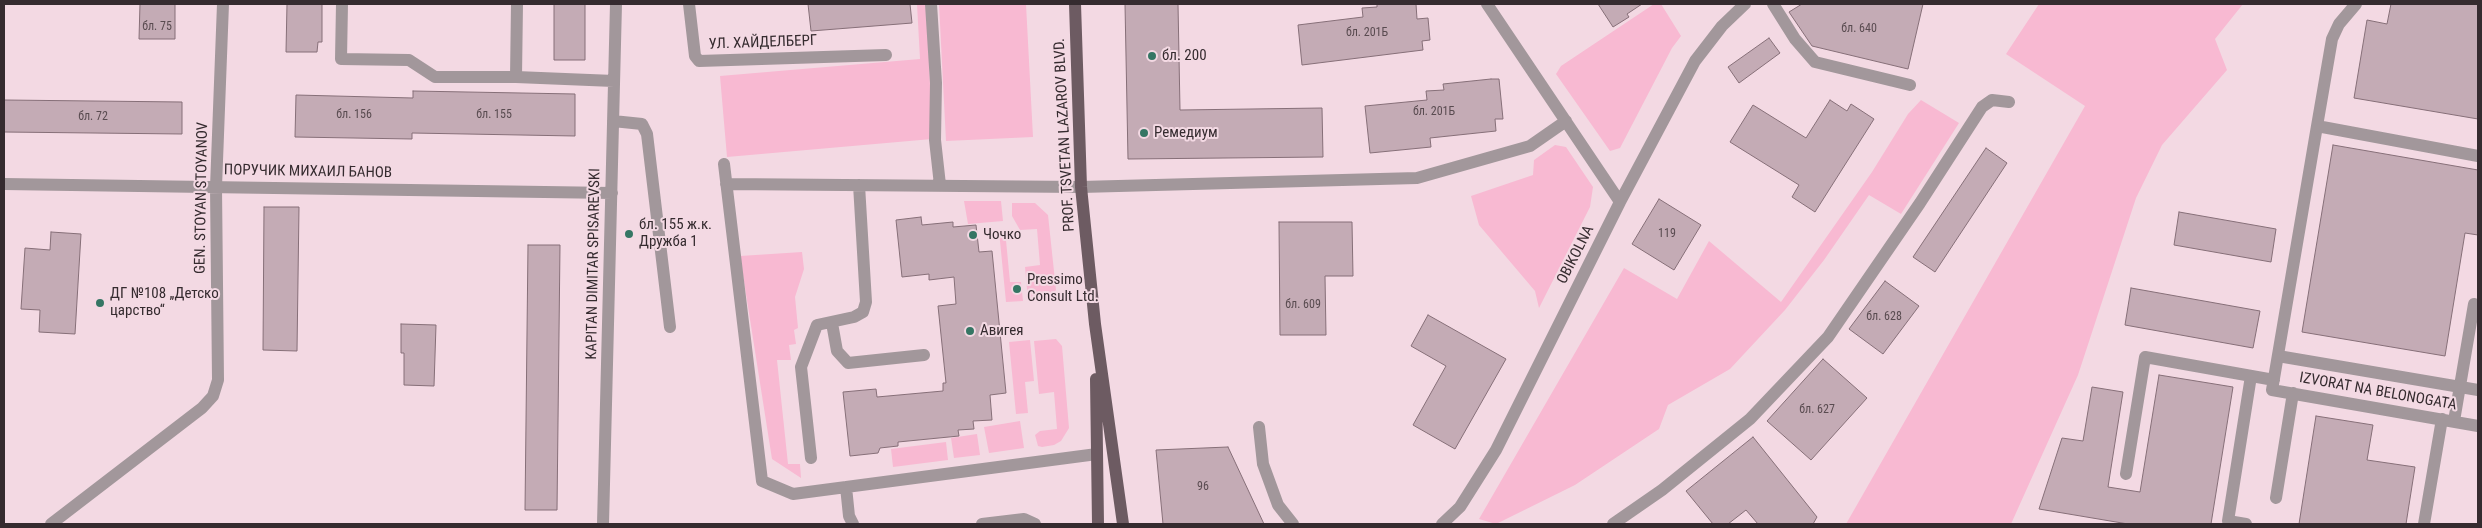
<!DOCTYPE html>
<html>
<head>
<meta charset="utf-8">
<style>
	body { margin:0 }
	#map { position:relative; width:2482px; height:528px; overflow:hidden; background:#f3d9e3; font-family:"Roboto Condensed",sans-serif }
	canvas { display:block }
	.frame { position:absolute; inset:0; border:5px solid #352b2f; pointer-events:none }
</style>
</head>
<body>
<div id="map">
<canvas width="2482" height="528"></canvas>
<div class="frame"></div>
</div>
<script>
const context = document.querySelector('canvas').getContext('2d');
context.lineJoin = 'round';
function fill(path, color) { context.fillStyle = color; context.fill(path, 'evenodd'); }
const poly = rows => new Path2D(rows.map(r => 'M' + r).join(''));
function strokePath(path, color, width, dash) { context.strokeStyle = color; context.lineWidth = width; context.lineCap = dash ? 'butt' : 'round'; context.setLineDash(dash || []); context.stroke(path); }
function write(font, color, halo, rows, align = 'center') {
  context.font = font + ' "Roboto Condensed",sans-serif'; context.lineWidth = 4; context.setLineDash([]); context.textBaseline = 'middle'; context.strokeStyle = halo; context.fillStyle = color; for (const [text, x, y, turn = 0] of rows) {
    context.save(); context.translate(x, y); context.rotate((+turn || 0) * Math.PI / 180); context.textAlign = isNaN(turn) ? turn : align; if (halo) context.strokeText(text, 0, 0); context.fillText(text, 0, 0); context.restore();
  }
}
fill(poly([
	[917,4,927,4,932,139,727,157,720,76,920,59],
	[939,4,1026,4,1033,137,946,141],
	[1654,4,1661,4,1681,36,1672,48,1620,148,1610,151,1556,74,1561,66],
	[2039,4,2243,4,2215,39,2227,70,2162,145,2136,198,2078,375,2011,524,1846,524,2085,106,2006,54],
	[1921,100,1959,123,1901,214,1869,195,1824,260,1785,310,1730,369,1668,405,1659,429,1575,485,1496,524,1479,519,1624,268,1677,299,1709,241,1781,302,1872,172,1908,114],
	[1555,145,1566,147,1593,187,1590,207,1539,308,1535,291,1479,225,1471,196,1533,175,1534,160],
	[964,201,1001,201,1003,221,968,224],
	[1012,203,1035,203,1048,215,1056,290,1049,298,1028,300,1025,267,1040,265,1037,229,1020,230,1012,216],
	[1005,230,1010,282,1021,282,1023,301,1006,302,999,231],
	[802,252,804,269,795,297,798,328,794,330,796,344,789,345,791,360,777,360,788,464,800,464,801,478,772,459,740,256],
	[1056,339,1062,346,1069,428,1061,441,1054,445,1042,447,1038,446,1035,435,1040,431,1057,429,1054,392,1039,394,1034,341],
	[1030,340,1034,381,1025,382,1028,413,1016,414,1009,342],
	[1020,421,1024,448,989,453,984,427],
	[977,434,980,455,954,458,951,438],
	[946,442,948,460,893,467,891,449]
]), '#f8b9d2');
const building = poly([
	[140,4,175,4,175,39,139,39,140,4],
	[287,4,322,4,322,42,318,42,317,52,286,52,287,4],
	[554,4,585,4,585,60,554,60,554,4],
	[808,4,910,4,912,23,811,31,808,4],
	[1125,4,1178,4,1180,110,1322,108,1323,157,1128,159,1125,4],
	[1377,4,1416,4,1417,19,1428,18,1430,40,1422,41,1423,50,1302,65,1298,25,1363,17,1362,8,1377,7,1377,4],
	[1598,4,1642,4,1627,14,1629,17,1613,27,1598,4],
	[1802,4,1923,4,1908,69,1812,46,1789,12,1802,4],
	[2391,4,2478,4,2478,119,2354,98,2367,20,2387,24,2391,4],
	[1769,38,1780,53,1739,83,1728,67,1769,38],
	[1491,79,1499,79,1503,119,1495,119,1496,131,1430,138,1431,147,1370,153,1365,106,1427,100,1426,91,1444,90,1443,84,1491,79],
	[413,91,575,94,575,136,412,133,412,139,295,137,296,95,413,98,413,91],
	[4,100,182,102,182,134,4,132,4,100],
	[1830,100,1847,111,1851,104,1874,119,1815,212,1792,197,1799,185,1730,142,1753,105,1806,138,1830,100],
	[2333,145,2478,170,2478,235,2465,233,2445,356,2302,332,2333,145],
	[1986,148,2007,163,1935,272,1913,257,1986,148],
	[1659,199,1701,225,1674,270,1632,244,1659,199],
	[264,207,299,207,297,351,263,350,264,207],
	[2179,212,2276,229,2271,262,2174,245,2179,212],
	[921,217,922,225,953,222,953,227,976,225,979,252,992,251,1006,393,990,395,992,420,973,421,974,429,958,430,959,436,898,442,898,446,880,448,878,453,850,456,843,392,876,389,877,397,943,391,943,383,946,383,938,306,956,304,954,277,929,280,929,274,902,277,896,220,921,217],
	[1279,222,1352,222,1353,276,1325,276,1326,335,1280,335,1279,222],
	[51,232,81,234,75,334,39,332,40,310,21,309,25,248,50,250,51,232],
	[528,245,560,245,557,510,525,510,528,245],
	[1885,281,1919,306,1883,354,1849,329,1885,281],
	[2131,288,2260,311,2253,348,2125,325,2131,288],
	[1428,315,1506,359,1455,449,1413,425,1446,366,1411,346,1428,315],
	[401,324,436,325,434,386,404,385,404,353,401,353,401,324],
	[1823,359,1867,398,1811,460,1767,421,1823,359],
	[2159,375,2233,387,2211,524,2128,524,2039,509,2062,438,2083,441,2092,387,2123,392,2108,487,2140,492,2159,375],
	[2316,416,2373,425,2367,460,2415,467,2406,524,2299,524,2316,416],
	[1753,437,1817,517,1813,524,1758,524,1746,510,1728,524,1713,524,1686,491,1753,437],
	[1228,447,1264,524,1163,524,1156,450,1228,447]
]);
fill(building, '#c4abb5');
strokePath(building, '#866f78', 1);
strokePath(poly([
	[342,4,341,59,409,60,435,77,516,77],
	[517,4,516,77,614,81],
	[689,4,695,56,699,61,886,55],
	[931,4,936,83,935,140,940,185],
	[1487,4,1620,202],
	[1773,4,1795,39,1815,62,1910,85],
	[613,121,642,124,647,134,670,327],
	[2317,126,2332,39,2339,24,2356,4],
	[2478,156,2317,126,2272,390,2478,426],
	[724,164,762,481,793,494,1097,454],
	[4,184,612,193],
	[726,184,1081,187,1417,178,1530,146,1566,121],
	[832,323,837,351,848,363,924,355],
	[2278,356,2478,390],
	[2454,421,2474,304],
	[1259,427,1263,464,1278,505,1293,524],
	[811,458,801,367,817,325,854,317,863,312,866,302,859,185],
	[2126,474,2145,357,2274,380],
	[846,487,849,516,853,524],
	[2276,498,2293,393],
	[51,524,202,408,213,396,218,380,216,187,223,4],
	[603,524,616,4],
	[982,524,1024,519,1035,524],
	[1442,524,1460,507,1496,450,1620,202,1695,61,1722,26,1745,4],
	[1613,524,1662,490,1750,419,1828,337,1920,203,1982,107,1992,100,2009,102],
	[2246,524,2228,521,2251,376],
	[2424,524,2442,419]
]), '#a2979b', 12);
strokePath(poly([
	[1075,4,1081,187,1095,324,1123,524],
	[1096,379,1098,524]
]), '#6d5b62', 12);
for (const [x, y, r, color] of [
	[1152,56,5,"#357664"],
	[1144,133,5,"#357664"],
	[629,234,5,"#357664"],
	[973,235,5,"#357664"],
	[1017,289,5,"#357664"],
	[100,303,5,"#357664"],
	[970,331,5,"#357664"]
]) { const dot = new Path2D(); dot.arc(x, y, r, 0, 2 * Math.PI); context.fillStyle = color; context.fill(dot); strokePath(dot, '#f3d9e3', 2); }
write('12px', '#594b50', null, [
	["бл. 75",157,27],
	["бл. 640",1859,29],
	["бл. 201Б",1367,33],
	["бл. 201Б",1434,112],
	["бл. 156",354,115],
	["бл. 155",494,115],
	["бл. 72",93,117],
	["119",1667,234],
	["бл. 609",1303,305],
	["бл. 628",1884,317],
	["бл. 627",1817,410],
	["96",1203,487]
]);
write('15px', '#352b2f', '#f3d9e3', [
	["УЛ. ХАЙДЕЛБЕРГ",763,43,-2],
	["PROF. TSVETAN LAZAROV BLVD.",1065,135,-93],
	["ПОРУЧИК МИХАИЛ БАНОВ",308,172,1],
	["GEN. STOYAN STOYANOV",202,198,-89],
	["OBIKOLNA",1576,255,-63],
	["KAPITAN DIMITAR SPISAREVSKI",594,264,-89],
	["IZVORAT NA BELONOGATA",2378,392,10]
]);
write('15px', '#352b2f', '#f3d9e3', [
	["бл. 200",1162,56],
	["Ремедиум",1154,133],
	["бл. 155 ж.к.",639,225],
	["Дружба 1",639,242],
	["Чочко",983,235],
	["Pressimo",1027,280],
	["Consult Ltd.",1027,297],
	["ДГ №108 „Детско",110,294],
	["царство“",110,311],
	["Авигея",980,331]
], 'left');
</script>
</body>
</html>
